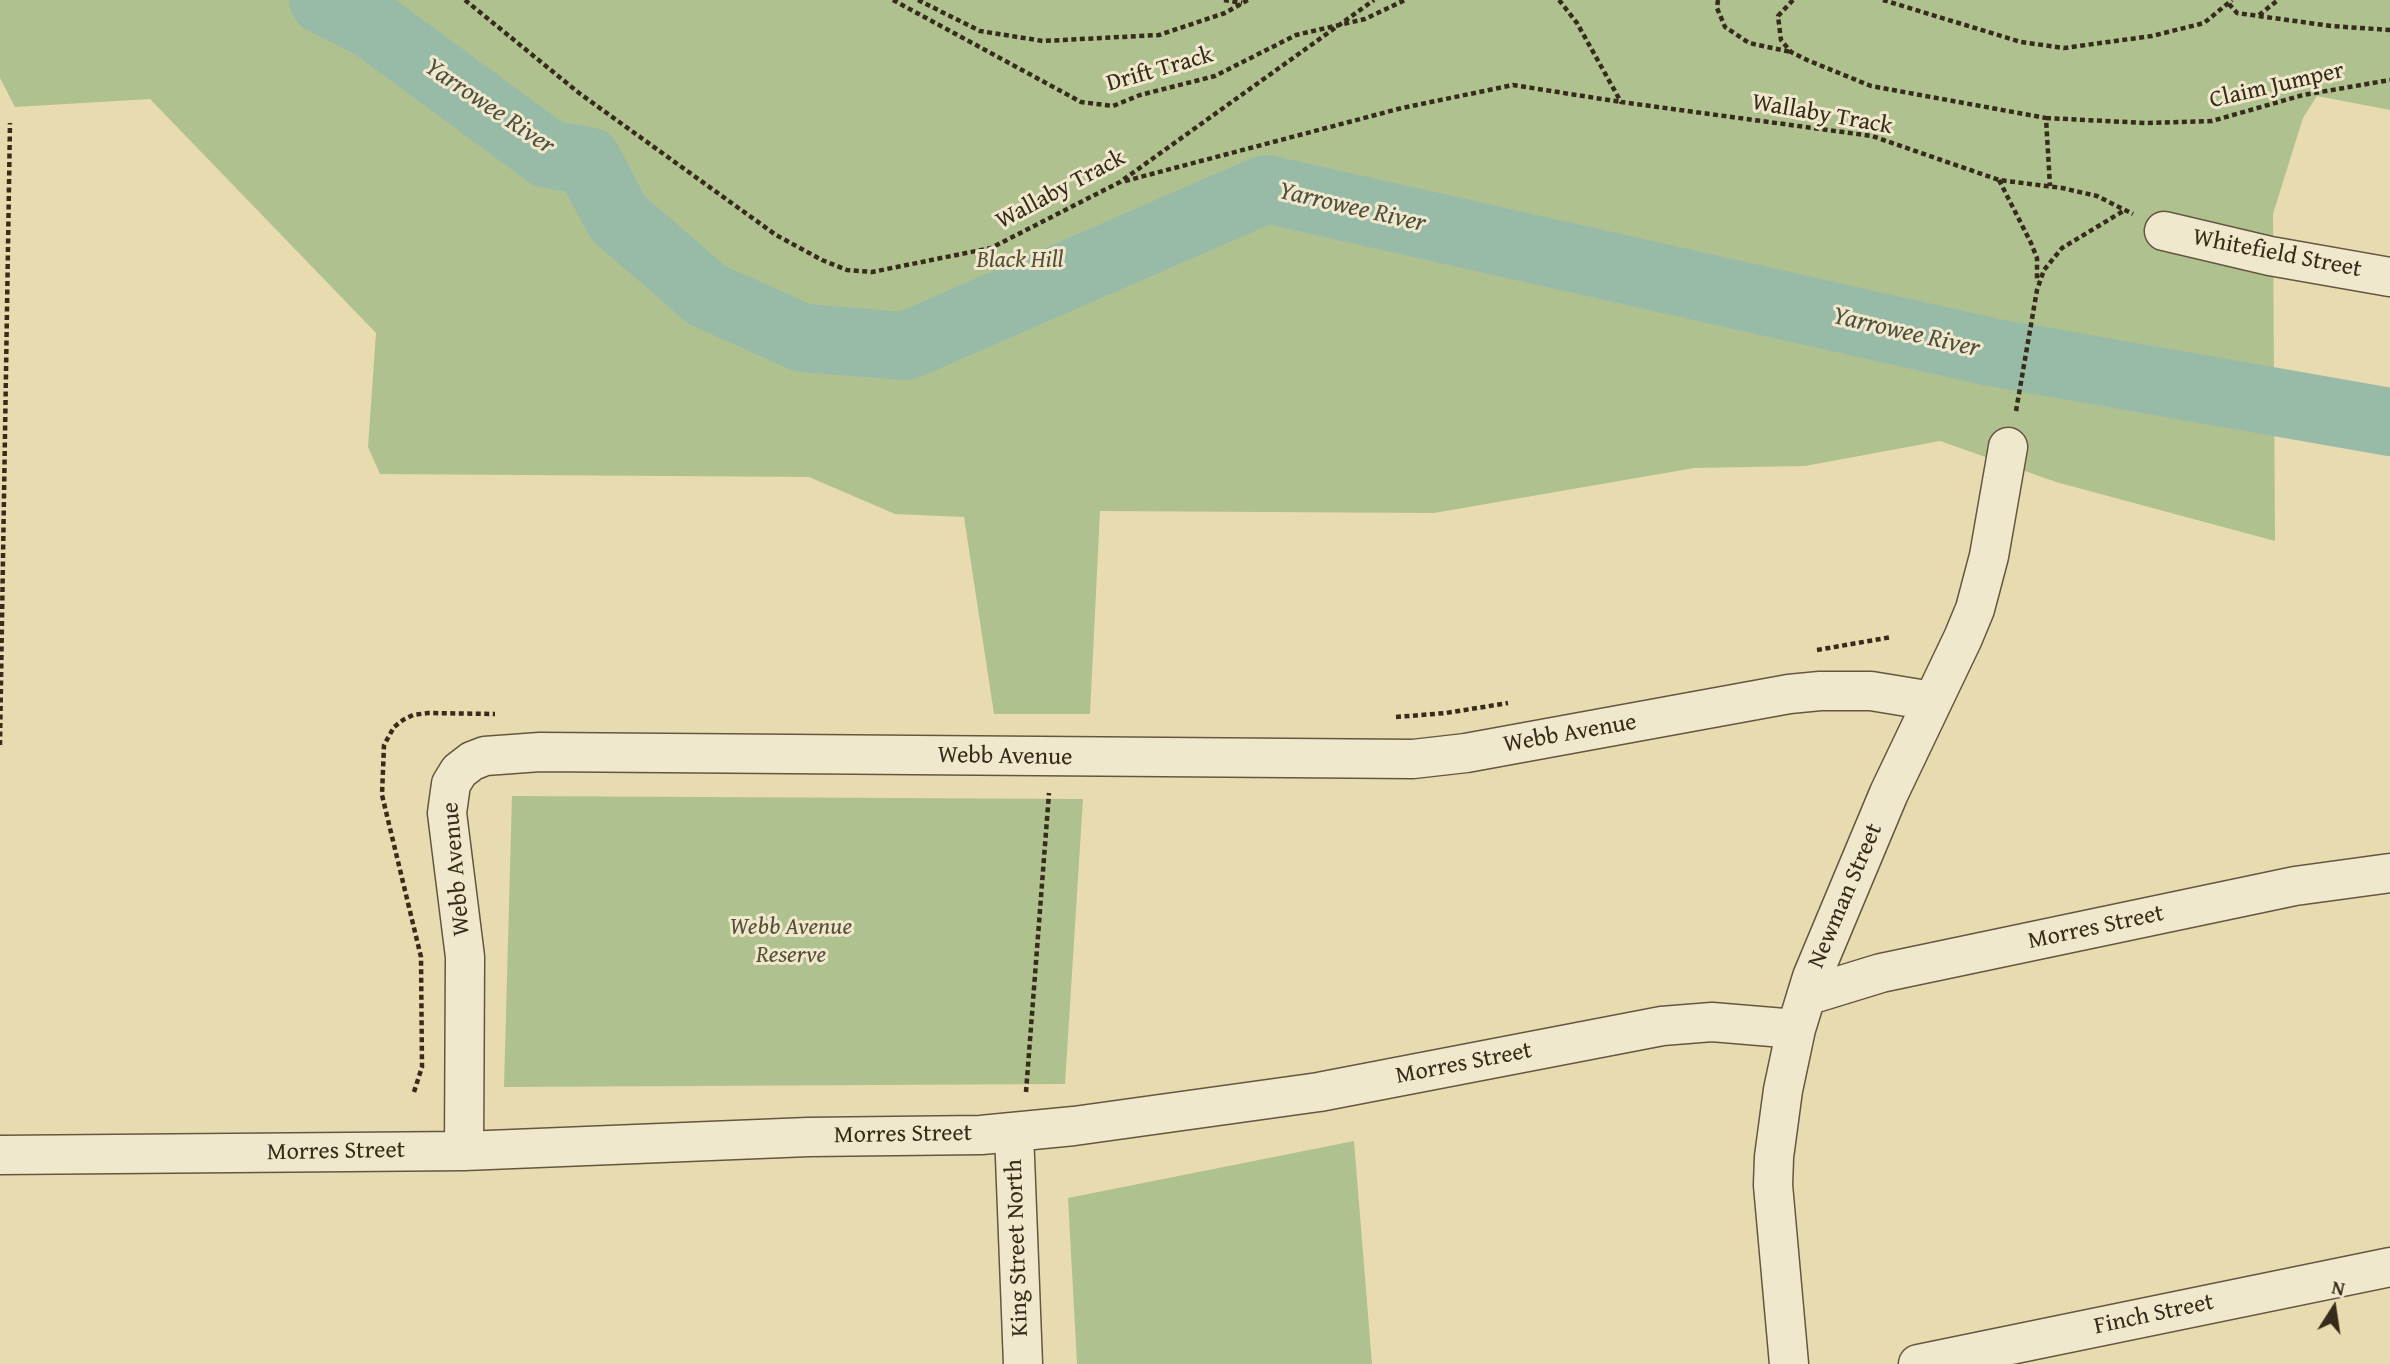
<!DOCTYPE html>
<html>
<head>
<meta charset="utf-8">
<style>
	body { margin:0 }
	#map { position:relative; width:2390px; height:1364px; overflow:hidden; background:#e8dbb0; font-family:"Gentium Book Plus",serif }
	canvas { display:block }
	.north { position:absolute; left:2299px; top:1273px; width:70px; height:70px; -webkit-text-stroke:5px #f0e8cc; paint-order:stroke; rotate:12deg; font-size:19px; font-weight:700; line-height:28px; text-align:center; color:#372b1b }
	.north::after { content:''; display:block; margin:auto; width:24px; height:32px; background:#372b1b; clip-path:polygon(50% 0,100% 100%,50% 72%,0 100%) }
</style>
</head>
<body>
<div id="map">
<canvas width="2390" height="1364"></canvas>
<div class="north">N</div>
</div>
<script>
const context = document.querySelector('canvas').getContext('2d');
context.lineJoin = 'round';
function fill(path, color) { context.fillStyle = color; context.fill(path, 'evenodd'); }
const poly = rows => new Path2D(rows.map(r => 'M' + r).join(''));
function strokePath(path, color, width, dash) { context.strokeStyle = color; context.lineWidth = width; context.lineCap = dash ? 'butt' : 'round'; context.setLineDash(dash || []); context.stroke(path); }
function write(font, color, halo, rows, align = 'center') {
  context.font = font + ' "Gentium Book Plus",serif'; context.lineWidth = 6; context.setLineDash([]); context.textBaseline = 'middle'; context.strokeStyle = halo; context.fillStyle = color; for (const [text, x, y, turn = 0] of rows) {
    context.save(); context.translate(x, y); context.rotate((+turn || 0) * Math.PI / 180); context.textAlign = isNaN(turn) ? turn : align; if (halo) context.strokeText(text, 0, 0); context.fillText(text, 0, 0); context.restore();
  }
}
fill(poly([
	[0,0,2390,0,2390,110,2317,96,2303,118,2273,214,2275,541,2056,482,1940,441,1805,466,1694,468,1434,513,1100,511,1090,714,994,714,964,517,895,514,809,477,380,474,368,447,376,333,150,99,15,107,0,78],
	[512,796,1083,799,1065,1084,504,1087],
	[1354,1141,1372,1364,1077,1364,1068,1198]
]), '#b0c190');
strokePath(poly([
	[323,0,374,26,548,154,588,161,618,218,707,295,803,338,906,346,1266,189,1991,352,2390,422]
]), '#98bba8', 68);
const minor = poly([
	[2164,231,2270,256,2390,277],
	[1806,996,1881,973,2295,886,2390,873],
	[1014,1132,1023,1364],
	[464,1151,465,957,447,813,451,784,459,771,472,761,485,756,540,752,1413,759,1466,753,1789,694,1820,691,1871,691,1932,701],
	[0,1155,464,1151,808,1137,981,1135,1074,1126,1319,1092,1662,1026,1712,1022,1796,1029],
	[1789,1364,1773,1185,1774,1157,1783,1090,1796,1029,1812,977,1889,793,1963,638,1975,609,1989,556,2008,447],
	[1918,1364,2390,1267]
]);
strokePath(minor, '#635740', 41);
strokePath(poly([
	[465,0,579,93,776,235,822,260,847,270,872,272,991,248,1120,182,1374,0],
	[893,0,1081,102,1113,106,1140,95,1215,76,1296,35,1365,19,1405,0],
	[918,0,980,31,1043,41,1159,35,1225,13,1248,0],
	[1224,0,1242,3],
	[1559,0,1577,23,1621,102,1872,136,1999,180,2062,188,2097,196,2133,214],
	[1718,0,1717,8,1725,27,1749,43,1791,52],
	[1793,0,1778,16,1781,40,1791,52,1807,60,1871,86,2046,118,2050,186],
	[1883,0,2021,42,2064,48,2152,36,2204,23,2232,0],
	[2229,4,2237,13,2331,26,2390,30],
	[2259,15,2278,0],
	[2046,118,2145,123,2212,121,2303,95,2390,80],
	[1999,180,2031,243,2037,258,2037,282],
	[1125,181,1402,108,1513,85,1621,102],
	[2016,411,2037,290,2044,270,2062,248,2125,210],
	[1817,650,1892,637],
	[1396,717,1446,713,1508,703],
	[0,745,10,123],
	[414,1092,422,1067,421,957,382,795,384,745,394,727,403,720,413,715,428,713,495,714],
	[1026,1092,1049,793]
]), '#372b1b', 4.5, [5, 3.5]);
strokePath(minor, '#f0e8cc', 38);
write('24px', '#372b1b', '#f0e8cc', [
	["Drift Track",1160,70,-16],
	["Claim Jumper",2277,86,-13],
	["Wallaby Track",1822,115,10],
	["Wallaby Track",1061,190,-28],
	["Whitefield Street",2277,254,11],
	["Webb Avenue",1570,734,-10],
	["Webb Avenue",1005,757,1],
	["Webb Avenue",457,869,-95],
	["Newman Street",1846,896,-67],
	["Morres Street",2096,928,-12],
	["Morres Street",1464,1064,-11],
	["Morres Street",903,1135,-1],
	["Morres Street",336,1152,-1],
	["King Street North",1018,1248,-92],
	["Finch Street",2154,1315,-12]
]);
write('italic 24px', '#555038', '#f0e8cc', [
	["Black Hill",1020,261],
	["Webb Avenue",791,928],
	["Reserve",791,956]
]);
write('italic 26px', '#4f4f3e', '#f0e8cc', [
	["Yarrowee River",489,107,34],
	["Yarrowee River",1352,208,13],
	["Yarrowee River",1906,333,13]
]);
</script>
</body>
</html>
